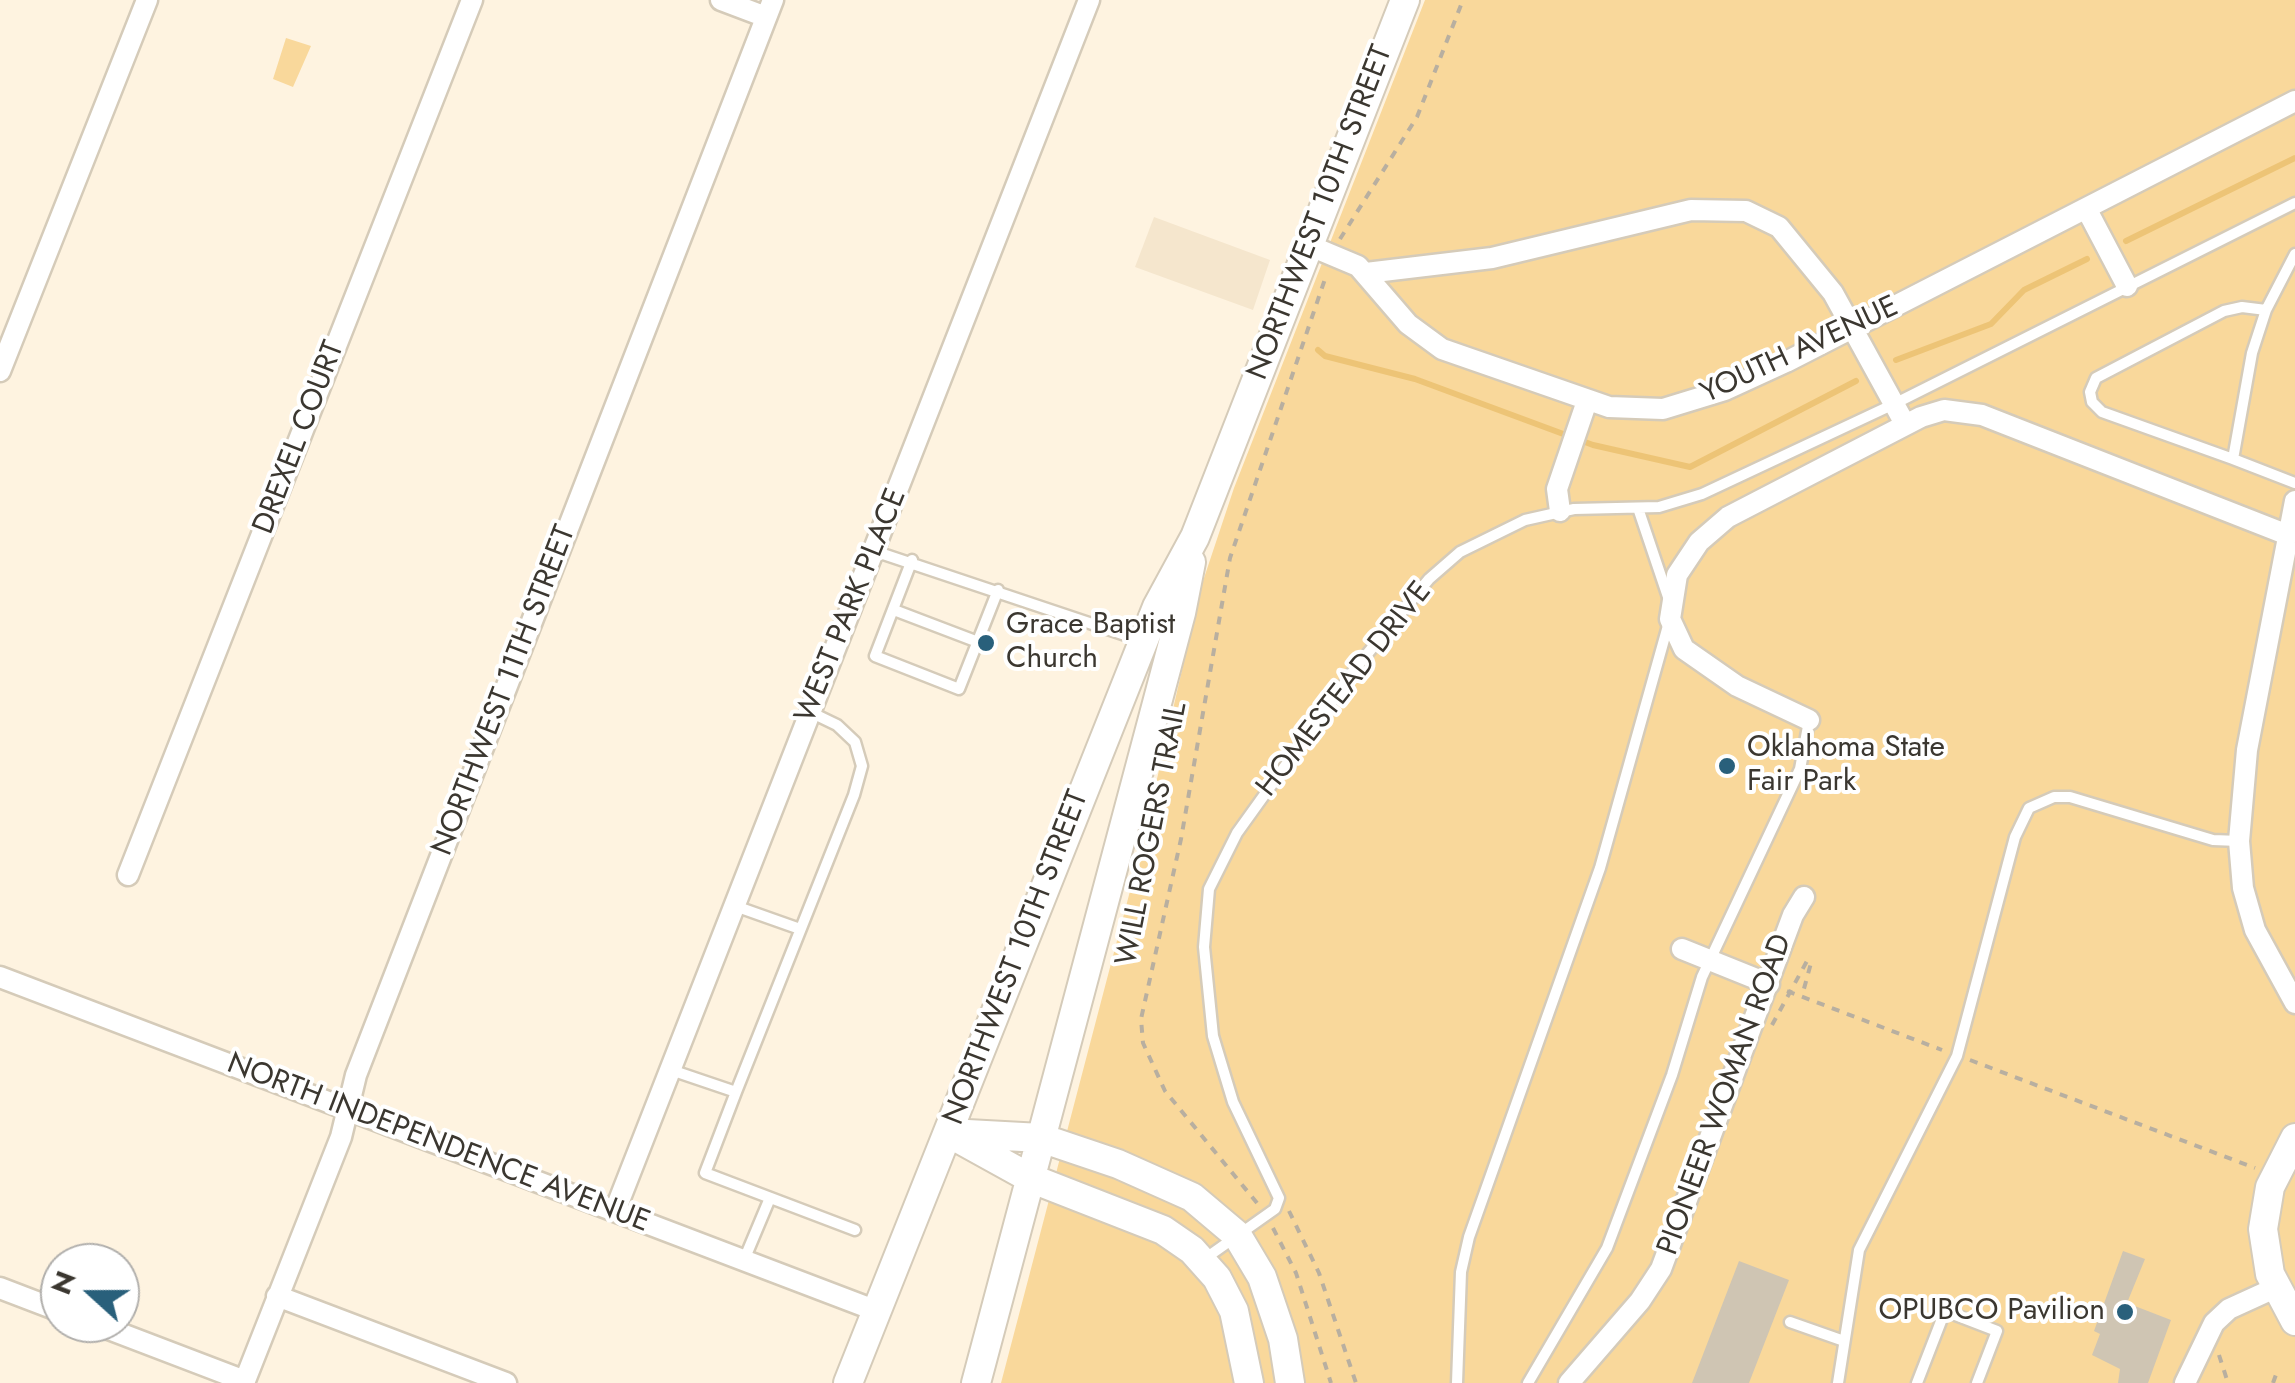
<!DOCTYPE html>
<html>
<head>
<meta charset="utf-8">
<style>
	body { margin:0 }
	#map { position:relative; width:2295px; height:1383px; overflow:hidden; background:#fef3e0; font-family:Jost,sans-serif }
	canvas { display:block }
	.north { position:absolute; left:40px; top:1243px; width:100px; height:100px; box-sizing:border-box; background:#fff; border:2px solid #b1afac; border-radius:50%; rotate:291deg; font-size:28px; font-weight:700; line-height:40px; text-align:center; color:#3b3730 }
	.north::after { content:''; display:block; margin:auto; width:35px; height:45px; background:#29607b; clip-path:polygon(50% 0,100% 100%,50% 72%,0 100%) }
</style>
</head>
<body>
<div id="map">
<canvas width="2295" height="1383"></canvas>
<div class="north">N</div>
</div>
<script>
const context = document.querySelector('canvas').getContext('2d');
context.lineJoin = 'round';
function fill(path, color) { context.fillStyle = color; context.fill(path, 'evenodd'); }
const poly = rows => new Path2D(rows.map(r => 'M' + r).join(''));
function strokePath(path, color, width, dash) { context.strokeStyle = color; context.lineWidth = width; context.lineCap = dash ? 'butt' : 'round'; context.setLineDash(dash || []); context.stroke(path); }
function write(font, color, halo, rows, align = 'center') {
  context.font = font + ' Jost,sans-serif'; context.lineWidth = 8; context.setLineDash([]); context.textBaseline = 'middle'; context.strokeStyle = halo; context.fillStyle = color; for (const [text, x, y, turn = 0] of rows) {
    context.save(); context.translate(x, y); context.rotate((+turn || 0) * Math.PI / 180); context.textAlign = isNaN(turn) ? turn : align; if (halo) context.strokeText(text, 0, 0); context.fillText(text, 0, 0); context.restore();
  }
}
fill(poly([
	[1154,217,1270,260,1253,310,1135,267]
]), '#f5e6cd');
fill(poly([
	[1425,0,2295,0,2295,1383,1001,1383,1140,853,1201,587,1234,488],
	[286,38,311,46,293,87,273,79]
]), '#f9d89b');
strokePath(poly([
	[2126,241,2295,158],
	[1318,350,1325,356,1415,379,1593,445,1690,467,1856,381],
	[1896,360,1991,324,2024,290,2087,259]
]), '#edc476', 6);
fill(poly([
	[2123,1251,2145,1259,2127,1303,2171,1320,2148,1383,2118,1383,2120,1369,2092,1355,2100,1334,2094,1331],
	[1739,1261,1789,1280,1749,1383,1692,1383]
]), '#cfc5b3');
const lane = poly([
	[2295,254,2266,310,2252,353,2233,459,2295,483],
	[2233,459,2102,412,2092,402,2090,392,2096,378,2224,311,2242,307,2266,310],
	[1638,508,1668,597],
	[874,551,1143,641],
	[912,560,875,656,959,689,998,590],
	[894,610,978,642],
	[735,906,800,929],
	[671,1070,736,1092,854,795,862,766,855,742,837,725,810,712],
	[736,1092,705,1173,855,1230],
	[744,1260,770,1198],
	[1203,1260,1275,1209,1279,1198,1233,1102,1213,1036,1204,947,1209,889,1237,833,1354,670,1429,579,1460,552,1525,520,1574,509,1659,507,1702,494,1894,404,2295,203],
	[1790,1322,1844,1341],
	[1457,1383,1461,1272,1469,1237,1600,868,1669,622],
	[1528,1383,1607,1248,1672,1075,1702,977,1800,769,1809,721],
	[1838,1383,1859,1250,1957,1056,2015,837,2029,808,2054,797,2070,797,2213,840,2239,841],
	[1917,1383,1945,1311,1997,1331,1977,1383]
]);
const street = poly([
	[721,0,766,17],
	[2087,210,2127,286],
	[1308,245,1358,266,1408,324,1442,349,1609,407,1663,409,1725,390,1786,362,2295,101],
	[1366,273,1492,258,1691,210,1746,211,1779,227,1833,293,1905,424],
	[0,371,147,0],
	[2295,501,2247,750,2239,841,2243,888,2255,930,2295,1003],
	[1560,511,1557,489,1587,401],
	[1809,720,1737,686,1684,649,1670,619,1677,575,1699,542,1728,517,1921,417,1944,410,1982,415,2288,535],
	[128,875,472,0],
	[1682,949,1769,984],
	[0,977,877,1311],
	[615,1211,1089,0],
	[0,1288,60,1311],
	[277,1296,506,1383],
	[93,1323,245,1381],
	[244,1383,341,1137,356,1075,773,0],
	[1569,1383,1640,1301,1661,1269,1793,915,1804,897],
	[2185,1383,2214,1323,2229,1309,2275,1288]
]);
const secondary = poly([
	[949,1133,1041,1138,1118,1164,1192,1197,1237,1235,1262,1277,1283,1339,1290,1383],
	[954,1136,1030,1178,1163,1230,1192,1250,1217,1278,1234,1311,1249,1383],
	[2295,1138,2270,1187,2263,1229,2270,1274,2295,1321],
	[848,1383,1157,607,1195,537,1405,0],
	[976,1383,1181,613,1191,562]
]);
strokePath(lane, '#d5cbb9', 15);
strokePath(street, '#d5cbb9', 25);
strokePath(secondary, '#d5cbb9', 32);
strokePath(poly([
	[1340,239,1417,117,1463,0],
	[1787,991,1942,1050],
	[1772,1025,1807,961,1811,963,1802,996],
	[1970,1060,2255,1168],
	[1257,1203,1165,1091,1143,1043,1141,1019,1181,839,1230,558,1326,276],
	[1289,1211,1319,1273,1356,1383],
	[1273,1228,1296,1273,1331,1383],
	[2219,1355,2228,1383],
	[2273,1383,2278,1369]
]), '#b8afa0', 4, [8, 8]);
strokePath(lane, '#fff', 10);
strokePath(street, '#fff', 20);
strokePath(secondary, '#fff', 28);
for (const [x, y, r, color] of [
	[986,643,10,"#29607b"],
	[1727,766,10,"#29607b"],
	[2125,1312,10,"#29607b"]
]) { const dot = new Path2D(); dot.arc(x, y, r, 0, 2 * Math.PI); context.fillStyle = color; context.fill(dot); strokePath(dot, '#fff', 4); }
write('30px', '#3b3730', '#fff', [
	["NORTHWEST 10TH STREET",1321,213,-69],
	["YOUTH AVENUE",1800,351,-25],
	["DREXEL COURT",300,438,-69],
	["WEST PARK PLACE",852,606,-68],
	["HOMESTEAD DRIVE",1345,690,-52],
	["NORTHWEST 11TH STREET",505,691,-69],
	["WILL ROGERS TRAIL",1153,834,-79],
	["NORTHWEST 10TH STREET",1017,958,-69],
	["PIONEER WOMAN ROAD",1726,1095,-70],
	["NORTH INDEPENDENCE AVENUE",438,1144,21]
]);
write('30px', '#3b3730', '#fff', [
	["Grace Baptist",1006,626],
	["Church",1006,660],
	["Oklahoma State",1747,749],
	["Fair Park",1747,783],
	["OPUBCO Pavilion",2105,1312,"right"]
], 'left');
</script>
</body>
</html>
